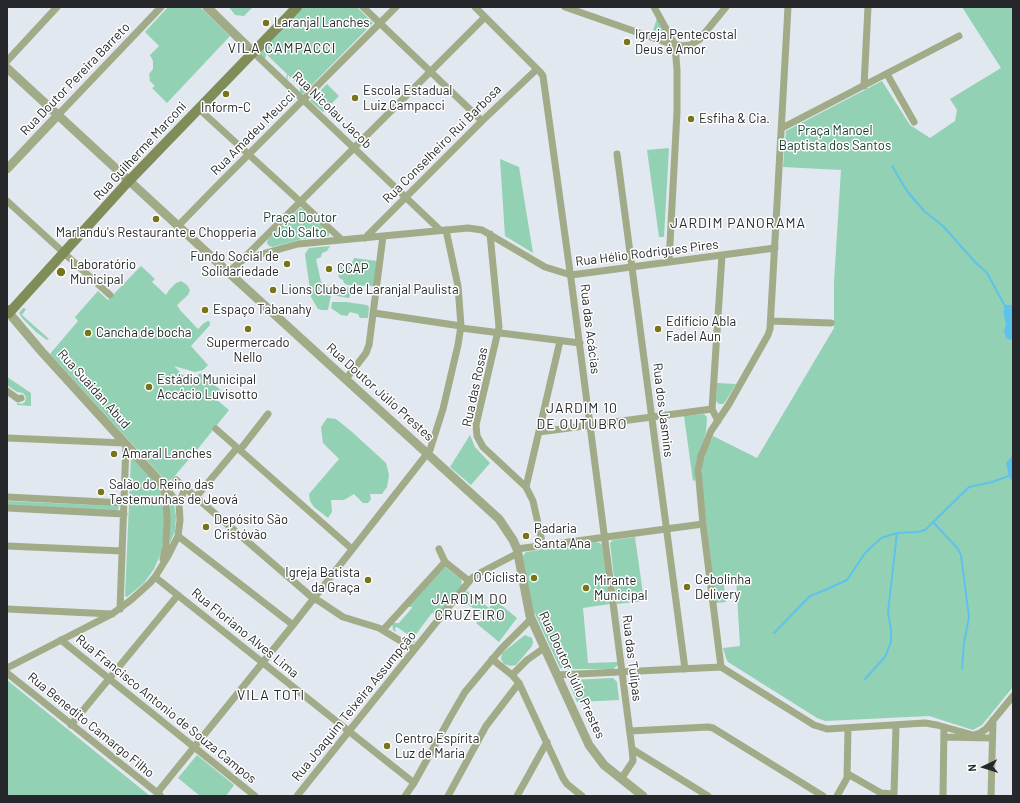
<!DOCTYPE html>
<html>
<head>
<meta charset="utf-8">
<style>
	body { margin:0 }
	#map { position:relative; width:1020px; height:803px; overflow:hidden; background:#e1e8ef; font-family:Barlow,sans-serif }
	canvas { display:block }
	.frame { position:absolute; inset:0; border:8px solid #25272a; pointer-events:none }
	.north { position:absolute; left:964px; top:747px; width:40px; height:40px; -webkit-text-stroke:3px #fff; paint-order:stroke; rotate:266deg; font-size:11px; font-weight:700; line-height:16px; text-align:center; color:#25272a }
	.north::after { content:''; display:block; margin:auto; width:14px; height:18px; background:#25272a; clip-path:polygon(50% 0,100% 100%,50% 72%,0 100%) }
</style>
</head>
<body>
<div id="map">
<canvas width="1020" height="803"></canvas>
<div class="frame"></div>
<div class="north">N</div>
</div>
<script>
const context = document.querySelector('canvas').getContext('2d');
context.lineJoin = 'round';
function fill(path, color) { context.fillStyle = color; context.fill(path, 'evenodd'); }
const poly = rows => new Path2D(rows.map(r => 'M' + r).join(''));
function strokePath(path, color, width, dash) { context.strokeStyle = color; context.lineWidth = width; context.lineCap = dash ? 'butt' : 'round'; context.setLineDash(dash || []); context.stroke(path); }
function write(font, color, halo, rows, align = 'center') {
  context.font = font + ' Barlow,sans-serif'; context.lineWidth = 3; context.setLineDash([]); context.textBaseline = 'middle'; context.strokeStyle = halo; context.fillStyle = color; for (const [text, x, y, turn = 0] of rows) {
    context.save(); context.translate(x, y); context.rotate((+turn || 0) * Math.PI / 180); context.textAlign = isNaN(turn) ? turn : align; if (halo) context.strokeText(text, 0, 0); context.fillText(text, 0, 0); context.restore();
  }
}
fill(poly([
	[168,7,200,7,230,36,167,103,152,88,155,86,150,81,149,74,153,69,153,61,150,55,159,46,145,32],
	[229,7,253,7,244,16,235,15],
	[302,7,357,7,373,23,303,94,300,93,300,86,288,75,287,81,286,80,287,74,266,54,265,60,259,54,259,51],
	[962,7,1013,7,1013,687,982,725,973,730,929,716,825,721,817,718,728,662,726,658,723,648,740,646,736,578,723,579,726,602,716,603,701,478,702,464,706,451,713,436,757,458,834,328,834,282,841,170,783,167,786,131,882,81,910,125,930,138,955,121,957,110,950,99,1001,68],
	[657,18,666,36,665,37,652,34],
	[327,84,339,96,323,112,310,101],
	[669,148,664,237,659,237,647,150],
	[500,159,519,167,533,253,505,236],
	[300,208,303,209,329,232,329,236,302,239,273,247,269,246,267,243,268,239],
	[330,246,327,251,322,253,321,257,316,259,321,282,329,286,352,288,349,298,331,295,328,310,322,310,318,309,311,297,305,254,309,248],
	[354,258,377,261,374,286,347,285,344,283,343,280,339,278,337,263,352,263],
	[141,266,155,279,152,282,166,295,169,290,176,283,181,281,187,285,190,290,188,295,177,305,180,310,198,329,204,323,208,321,210,322,210,325,191,346,208,365,203,370,195,372,174,366,191,383,200,373,223,392,217,400,229,410,197,450,172,479,169,481,165,480,50,354,78,321,75,317,98,291,108,300],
	[332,302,346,302,367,305,369,307,368,318,360,318,358,314,350,312,347,316,341,315,331,308],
	[23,308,26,309,22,315,49,339,47,340,36,332,22,318,19,313],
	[7,377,31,393,31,406,17,405,17,403,22,404,25,402,26,397,23,393,17,392,7,385],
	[717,383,736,384,725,402,723,404,719,404,716,401],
	[704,414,707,417,706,433,696,462,695,480,693,481,684,416],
	[327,418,336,419,351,431,386,463,389,475,387,487,382,494,370,494,371,499,368,503,363,503,354,494,344,500,331,500,332,512,328,518,314,507,310,501,309,494,339,459,323,443,321,427],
	[470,435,475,447,490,463,471,485,450,467],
	[131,457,133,457,159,485,164,514,163,541,162,551,154,569,144,583,127,597,125,596],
	[7,501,117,506,119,508,117,511,7,505],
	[170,501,173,501,174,503,176,516,175,531,170,543],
	[635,537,644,601,617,604,610,543,613,540],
	[596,542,600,543,602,545,610,604,583,608,588,663,618,662,618,665,613,669,563,669,560,668,535,614,533,614,523,556,526,552],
	[445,567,461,579,462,586,439,614,432,613,414,637,415,642,413,643,411,642,410,636,397,627,395,628,396,632,393,630,392,623,399,623,412,608,412,607,407,607],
	[467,591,489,608,495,600,517,618,499,642,476,623,482,615,461,599],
	[525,635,532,638,533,642,532,646,516,665,511,666,504,664,501,659,502,653],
	[613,678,617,682,619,700,577,702,569,683,569,681,571,680],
	[7,680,39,706,150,796,7,796],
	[197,755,234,785,226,796,200,796,178,778]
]), '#92d1b4');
fill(poly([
	[1004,305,1011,305,1013,307,1013,339,1011,340,1006,338,1004,331,1006,324,1004,316],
	[1013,455,1013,483,1009,476,1006,463]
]), '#5ec3eb');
strokePath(poly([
	[892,166,907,191,924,211,943,226,975,262,987,273,1005,306],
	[934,523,958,549,961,555,969,617,964,643,962,669],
	[774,633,810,596,825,590,847,580,865,553,881,538,897,533,918,532,925,530,969,487,992,482,1009,476,1013,476],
	[865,679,885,657,891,642,891,630,888,612,897,533]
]), '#5ec3eb', 2);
strokePath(poly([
	[363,7,482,121],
	[475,7,541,73,543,76,571,279,632,749,633,761,621,779],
	[565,7,668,43,683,46,690,45,699,40,726,7],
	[654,7,675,45,677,70,677,112,669,262],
	[253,52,440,230],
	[7,61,57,7],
	[887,74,914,122],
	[864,86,868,7],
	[198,108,341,239],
	[58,115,161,7],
	[782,128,959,36],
	[617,154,685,669],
	[7,201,110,295],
	[178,226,213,190,396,7],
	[490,234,499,327,476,425,477,436,483,447,526,487,533,501,543,546],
	[365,238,482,121,537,69],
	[245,257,485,17],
	[228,272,244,259,298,244,468,228,482,230,545,267,571,275,775,248],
	[374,313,461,326],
	[771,321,831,323],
	[461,328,580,343],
	[346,379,366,353,369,345,383,236],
	[7,391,18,399,21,398],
	[718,421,712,409,722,255],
	[216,429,352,549],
	[539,432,712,409],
	[7,438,125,443],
	[240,450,268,414],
	[176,480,314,599,319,601,343,617,379,628,414,649],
	[162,484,166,501,167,520,166,546,163,559],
	[164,486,179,504],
	[526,487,560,341],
	[7,497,124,503],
	[196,497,237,448],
	[7,508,124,514],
	[178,536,293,625],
	[7,546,122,551],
	[439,549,445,562],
	[517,549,703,524],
	[155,577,414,783],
	[7,609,112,614],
	[120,609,126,444],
	[383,630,445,562,469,581],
	[61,640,255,796],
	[492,659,512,675,519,683,563,778,567,784,582,796],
	[721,667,703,524,698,470,701,456,711,431,729,404,768,335,770,329,788,7],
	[721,667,814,725,827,729,925,723,937,725,973,735,980,733,986,729,1013,696],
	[7,668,112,614,131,600,150,583,155,577,168,556,178,536,180,520,179,504,185,488],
	[7,673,160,795],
	[512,675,527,660,544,648],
	[557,675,721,667],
	[71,725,178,595],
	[630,731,708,727,713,728,823,796],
	[944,737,992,738],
	[632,749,708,796],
	[848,774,881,793,894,794,896,726],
	[157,793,293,625,430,450,443,409,458,345,461,326,458,286,446,230],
	[297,796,471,579,476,575,518,553],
	[405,796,414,783,451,716,465,692,501,649,531,619],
	[448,796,486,726,519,683],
	[517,796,547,742],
	[837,796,847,778,848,729],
	[943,796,944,727],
	[991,796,993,720]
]), '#a1ab88', 7);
strokePath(poly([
	[207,7,253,52],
	[7,68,228,272,499,519,513,540,517,549,530,616,589,745,604,765,643,796],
	[7,169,58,115],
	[9,313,42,352,162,484]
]), '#a1ab88', 9);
strokePath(poly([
	[7,310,9,313,125,185,297,7]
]), '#808d59', 10);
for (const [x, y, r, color] of [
	[266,23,4,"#777419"],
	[627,42,4,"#777419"],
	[226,94,4,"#777419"],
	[355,98,4,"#777419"],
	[691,119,4,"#777419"],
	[156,219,4,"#777419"],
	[287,264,4,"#777419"],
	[329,269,4,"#777419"],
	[61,272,5,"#777419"],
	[273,290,4,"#777419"],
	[205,310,4,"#777419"],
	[248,329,4,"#777419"],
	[658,329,4,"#777419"],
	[88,333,4,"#777419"],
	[149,387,4,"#777419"],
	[114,454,4,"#777419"],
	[101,492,4,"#777419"],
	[206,527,4,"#777419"],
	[526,536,4,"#777419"],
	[534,578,4,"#777419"],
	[368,580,4,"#777419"],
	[687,587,4,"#777419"],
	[586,588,4,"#777419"],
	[387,746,4,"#777419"]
]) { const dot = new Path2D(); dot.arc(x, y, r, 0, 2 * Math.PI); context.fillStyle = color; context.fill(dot); strokePath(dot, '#fff', 1.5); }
write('13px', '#25272a', '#fff', [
	["Laranjal Lanches",274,23],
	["Igreja Pentecostal",635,35],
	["Deus é Amor",635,50],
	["Escola Estadual",363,91],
	["Luiz Campacci",363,106],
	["Inform-C",226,108,"center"],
	["Esfiha & Cia.",699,119],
	["Marlandu's Restaurante e Chopperia",156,233,"center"],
	["Fundo Social de",279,257,"right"],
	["Solidariedade",279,272,"right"],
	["Laboratório",70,265],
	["Municipal",70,280],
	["CCAP",337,269],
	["Lions Clube de Laranjal Paulista",281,290],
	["Espaço Tabanahy",213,310],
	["Edifício Abla",666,322],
	["Fadel Aun",666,337],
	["Cancha de bocha",96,333],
	["Supermercado",248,343,"center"],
	["Nello",248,358,"center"],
	["Estádio Municipal",157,380],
	["Accácio Luvisotto",157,395],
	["Amaral Lanches",122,454],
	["Salão do Reino das",109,485],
	["Testemunhas de Jeová",109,500],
	["Depósito São",214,520],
	["Cristóvão",214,535],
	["Padaria",534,529],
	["Santa Ana",534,544],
	["Igreja Batista",360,573,"right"],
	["da Graça",360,588,"right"],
	["O Ciclista",526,578,"right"],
	["Cebolinha",695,580],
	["Delivery",695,595],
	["Mirante",594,581],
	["Municipal",594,596],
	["Centro Espírita",395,739],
	["Luz de Maria",395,754]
], 'left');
write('13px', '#25272a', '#fff', [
	["Rua Doutor Pereira Barreto",75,79,-46],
	["Rua Nicolau Jacob",332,110,44],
	["Rua Amadeu Meucci",253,133,-45],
	["Rua Conselheiro Rui Barbosa",442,144,-45],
	["Rua Guilherme Marconi",140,151,-47],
	["Rua Hélio Rodrigues Pires",647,253,-7],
	["Rua das Acácias",590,329,83],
	["Rua das Rosas",475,387,-78],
	["Rua Suaidan Abud",94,389,48],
	["Rua Doutor Júlio Prestes",380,392,42],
	["Rua dos Jasmins",663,410,83],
	["Rua Floriano Alves Lima",245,633,39],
	["Rua das Tulipas",632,658,83],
	["Rua Doutor Júlio Prestes",572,675,65],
	["Rua Joaquim Teixeira Assumpção",354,706,-51],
	["Rua Francisco Antonio de Souza Campos",166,709,39],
	["Rua Benedito Camargo Filho",91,725,39]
]);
write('13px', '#0f3a2a', '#fff', [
	["Praça Manoel",835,131],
	["Baptista dos Santos",835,146],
	["Praça Doutor",300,218],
	["Job Salto",300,233]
]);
context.letterSpacing = '1px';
write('14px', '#25272a', '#fff', [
	["VILA CAMPACCI",282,48],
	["JARDIM PANORAMA",738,223],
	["JARDIM 10",582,408],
	["DE OUTUBRO",582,424],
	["JARDIM DO",470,599],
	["CRUZEIRO",470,615],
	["VILA TOTI",271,695]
]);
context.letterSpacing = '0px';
</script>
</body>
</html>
